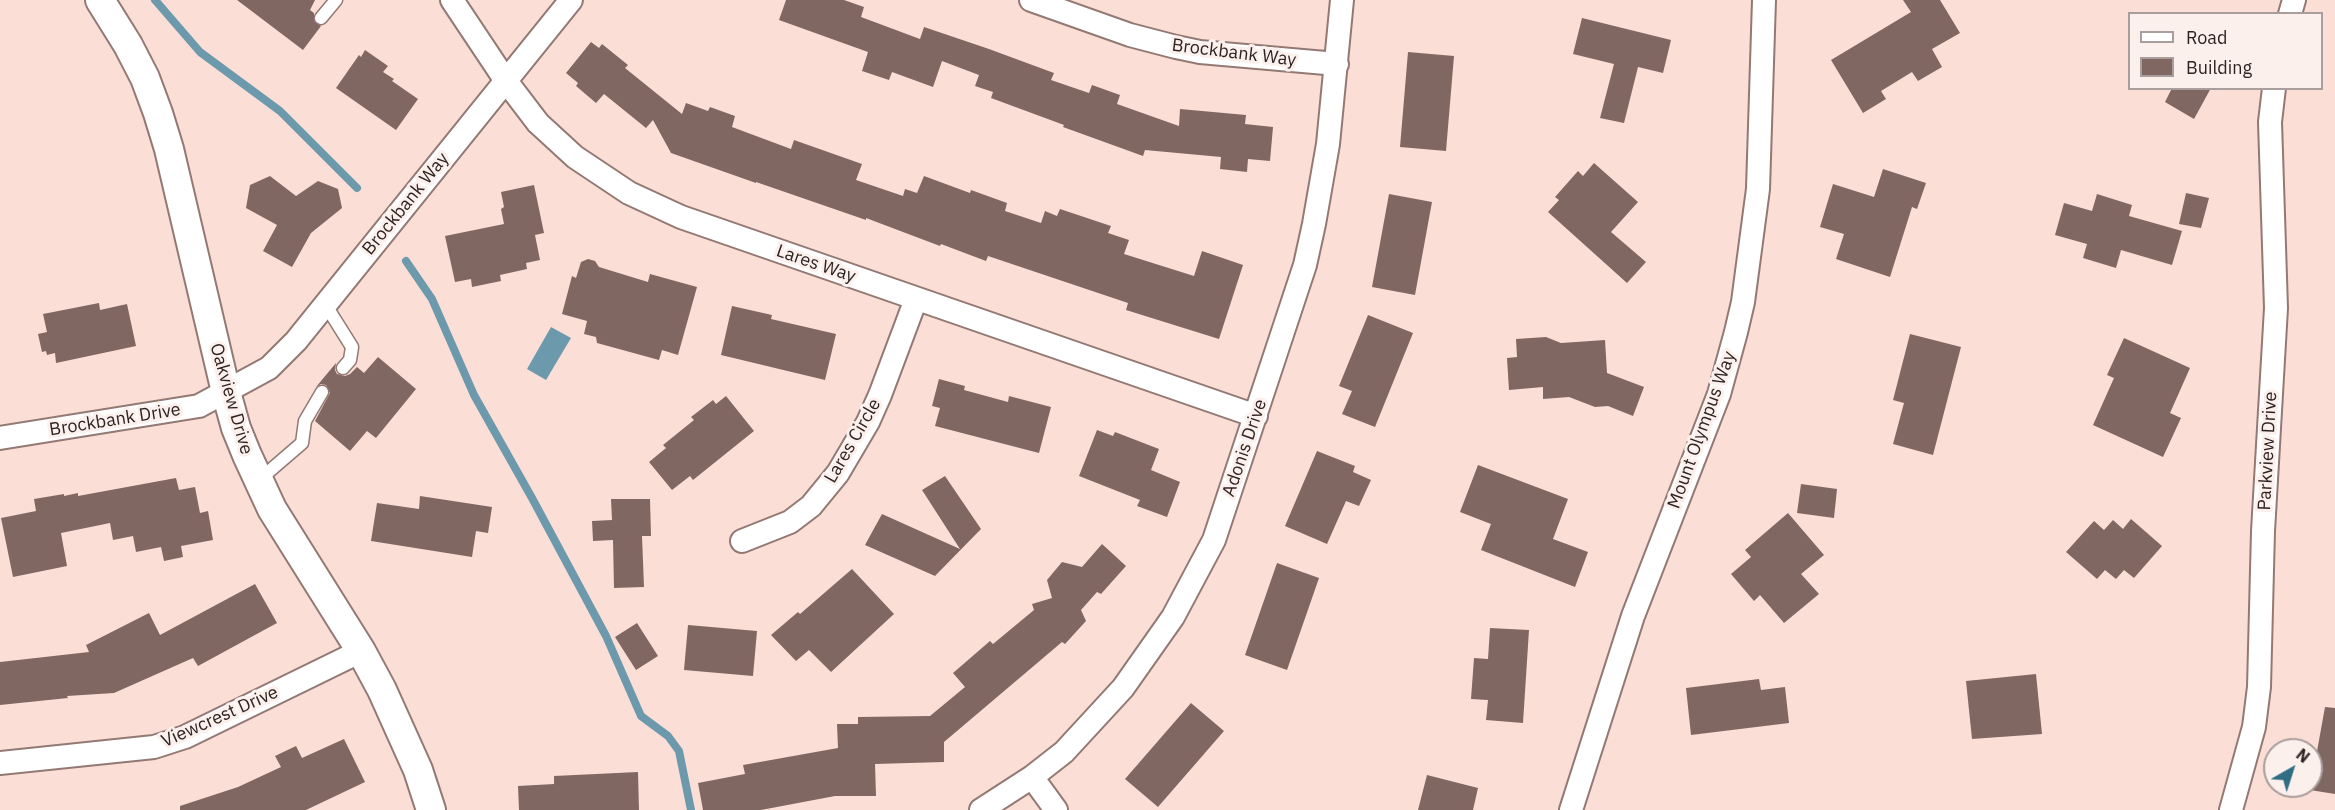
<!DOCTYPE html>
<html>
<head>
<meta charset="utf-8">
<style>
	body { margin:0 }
	#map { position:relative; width:2335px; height:810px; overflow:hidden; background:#fbdfd7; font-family:"IBM Plex Sans",sans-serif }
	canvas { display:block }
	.legend { position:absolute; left:2128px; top:12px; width:195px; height:78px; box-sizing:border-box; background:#fcf0ed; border:2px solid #a99e9b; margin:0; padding:8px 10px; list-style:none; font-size:18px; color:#2d2320 }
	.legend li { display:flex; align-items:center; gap:12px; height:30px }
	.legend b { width:30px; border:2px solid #a99e9b }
	.north { position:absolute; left:2263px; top:738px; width:60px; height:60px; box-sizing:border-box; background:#fcf0ed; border:2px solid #a99e9b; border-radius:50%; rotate:39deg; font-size:16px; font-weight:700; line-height:24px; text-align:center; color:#2d2320 }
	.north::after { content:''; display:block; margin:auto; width:21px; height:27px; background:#306e84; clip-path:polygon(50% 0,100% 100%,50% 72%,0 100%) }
</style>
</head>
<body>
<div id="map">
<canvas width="2335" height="810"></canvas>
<ul class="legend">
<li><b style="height:8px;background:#fff"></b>Road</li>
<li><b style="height:16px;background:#806761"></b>Building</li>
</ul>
<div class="north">N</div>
</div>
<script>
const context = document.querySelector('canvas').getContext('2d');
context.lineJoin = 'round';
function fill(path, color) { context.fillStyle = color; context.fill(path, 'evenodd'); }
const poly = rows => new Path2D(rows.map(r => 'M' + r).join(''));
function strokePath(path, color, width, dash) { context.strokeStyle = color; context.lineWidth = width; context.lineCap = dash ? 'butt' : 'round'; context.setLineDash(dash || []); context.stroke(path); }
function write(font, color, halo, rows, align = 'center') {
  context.font = font + ' "IBM Plex Sans",sans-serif'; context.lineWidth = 6; context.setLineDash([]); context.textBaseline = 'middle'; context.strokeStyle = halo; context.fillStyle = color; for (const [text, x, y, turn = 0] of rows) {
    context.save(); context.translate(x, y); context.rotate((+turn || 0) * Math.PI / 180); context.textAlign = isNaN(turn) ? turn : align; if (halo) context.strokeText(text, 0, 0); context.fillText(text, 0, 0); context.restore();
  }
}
fill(poly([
	[551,327,571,338,546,380,527,369]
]), '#6c99ab');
strokePath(poly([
	[155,0,200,52,280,111,357,188],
	[406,261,432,299,474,395,532,498,606,636,641,716,668,736,679,751,691,810]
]), '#6c99ab', 8);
fill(poly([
	[237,0,315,0,310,10,314,13,314,21,321,26,303,50],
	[786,0,844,0,864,7,861,17,920,39,924,27,989,49,1054,73,1051,80,1089,93,1092,85,1120,95,1117,104,1179,126,1180,109,1246,115,1245,124,1273,127,1270,161,1248,159,1247,172,1220,169,1221,157,1145,150,1143,156,1063,127,1064,125,991,98,993,92,975,86,979,75,942,61,933,87,892,72,889,80,862,71,868,52,779,20],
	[1903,0,1940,0,1960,33,1932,49,1942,67,1918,81,1912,72,1881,91,1886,99,1863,113,1831,60,1911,12],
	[1582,18,1671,40,1663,73,1638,67,1624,123,1600,118,1614,64,1573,54],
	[591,42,599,48,602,44,628,65,625,68,682,114,686,103,708,111,710,107,735,116,732,127,791,149,794,140,862,164,856,180,903,196,905,189,917,193,924,176,970,193,971,190,1007,203,1005,211,1041,223,1045,211,1057,216,1060,209,1111,226,1108,233,1129,240,1124,254,1194,276,1202,251,1243,265,1219,339,1126,310,1128,303,988,256,986,261,941,244,940,246,866,218,866,220,756,182,756,183,671,153,653,120,646,128,604,94,596,103,576,86,578,83,566,73],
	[365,50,388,66,383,72,394,79,392,81,418,99,396,130,336,88,359,55,361,57],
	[1408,52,1454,56,1446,151,1400,147],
	[2172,88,2211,88,2194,119,2165,102],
	[1594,163,1638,202,1611,232,1646,262,1627,283,1548,212,1559,200,1555,197,1578,171,1583,176],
	[1883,169,1926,183,1917,209,1912,207,1890,277,1836,259,1844,234,1820,227,1833,184,1874,197],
	[270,176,296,196,318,181,338,189,342,208,311,233,292,267,263,251,277,225,246,208,250,185],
	[534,185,544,233,535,235,540,260,526,263,527,269,500,275,501,281,472,287,471,279,455,282,445,236,504,224,501,209,504,207,501,192],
	[2186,193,2209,198,2201,228,2179,224],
	[1389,194,1432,202,1415,295,1372,287],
	[2097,194,2132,205,2129,216,2182,231,2172,265,2121,250,2116,268,2083,258,2087,244,2055,235,2064,203,2092,211],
	[588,259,595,261,599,267,648,282,650,274,697,287,678,355,662,350,659,360,597,343,596,337,584,334,587,321,562,314,572,276,576,278,581,262],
	[99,303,100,310,127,304,136,346,56,363,55,353,47,355,46,351,42,352,38,334,47,332,43,314],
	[732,306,772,315,771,319,836,334,825,380,721,355],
	[1368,315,1413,333,1375,427,1342,414,1352,391,1339,386],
	[1910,334,1961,347,1933,455,1893,444,1904,403,1893,400],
	[1546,337,1561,343,1605,340,1607,373,1644,387,1633,416,1608,406,1595,407,1569,397,1543,399,1543,387,1509,390,1507,358,1517,357,1516,339],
	[2124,338,2190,368,2170,413,2181,418,2163,457,2093,425,2114,378,2107,375],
	[378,357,416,389,376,438,367,431,350,451,315,421,330,393,326,385,321,384,316,387,336,363,335,370,337,374,345,376,350,374,357,367,364,373],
	[939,379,965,386,964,390,1008,402,1009,396,1051,407,1039,453,935,426,940,408,932,406],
	[726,396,754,431,693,480,690,476,672,490,649,462,666,448,663,445,694,420,691,417,713,400,716,404],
	[1097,430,1113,436,1115,432,1159,449,1151,470,1180,482,1167,517,1137,506,1140,500,1079,476],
	[1317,451,1355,466,1353,472,1371,480,1359,506,1346,501,1327,544,1285,526],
	[1478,465,1568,499,1553,539,1588,552,1575,587,1481,550,1491,524,1460,512],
	[945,476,981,529,935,576,865,545,882,514,960,549,922,490],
	[176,478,179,490,195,487,200,513,208,511,213,540,181,546,183,557,164,561,161,547,136,552,133,536,113,540,110,523,61,533,67,566,13,577,1,518,36,511,34,499,64,494,64,496,78,493,78,496],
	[1801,484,1837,489,1834,518,1797,513],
	[420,496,492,507,488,533,476,531,472,557,371,541,377,503,419,509],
	[611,499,650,499,651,536,642,536,644,587,614,588,613,540,593,541,592,521,612,520],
	[1788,513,1824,555,1801,574,1819,594,1784,623,1760,595,1754,601,1731,574,1751,557,1745,550],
	[2131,519,2162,546,2134,578,2124,570,2116,579,2105,570,2097,579,2066,552,2094,521,2104,530,2113,520,2123,529],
	[1102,544,1126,566,1101,594,1097,592,1081,610,1086,621,1065,644,1062,642,944,742,944,762,875,764,876,796,835,796,761,810,703,810,698,783,745,774,743,765,838,748,837,724,858,724,858,717,930,716,965,687,953,673,990,641,993,644,1034,610,1032,604,1052,598,1047,580,1062,562,1082,567],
	[1277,563,1319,578,1287,670,1245,655],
	[852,569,894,614,831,672,809,650,796,661,771,635,798,612,800,614],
	[255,584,277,623,198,666,193,658,114,693,67,696,68,698,0,705,0,662,89,652,86,645,149,613,160,635],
	[637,623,658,656,636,670,615,637],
	[688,625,757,631,753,676,684,670],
	[1490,628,1529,630,1523,723,1486,720,1488,700,1471,699,1474,658,1488,659],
	[2036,674,2042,734,1972,739,1966,681],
	[1759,679,1761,690,1785,687,1789,723,1691,735,1686,688],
	[1191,703,1224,731,1158,807,1125,779],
	[2325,707,2335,708,2335,794,2310,790],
	[344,739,365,782,306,810,180,810,180,806,238,787,281,767,275,756,296,746,302,758],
	[638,772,639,810,519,810,518,786,554,784,554,776],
	[1427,775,1478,788,1473,810,1418,810]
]), '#806761');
const service = poly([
	[321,18,336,0],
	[325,304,352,347,350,360,343,368],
	[259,480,302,443,305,421,322,392]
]);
const minor = poly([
	[452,0,506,81,538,123,575,157,629,193,681,217,1256,416],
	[1031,0,1130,35,1176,47,1200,52,1337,64],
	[2290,14,2294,0],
	[0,438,199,406,269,368,296,341,571,0],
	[742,541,790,522,811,506,838,473,868,422,880,395,916,299],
	[0,763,154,747,185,737,361,651],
	[1032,777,1056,810],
	[981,810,1032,777,1064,752,1123,688,1173,617,1214,540,1305,265,1314,224,1328,144,1342,0],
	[1571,810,1633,616,1719,394,1736,332,1743,302,1758,189,1764,0],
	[2231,810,2254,727,2259,687,2263,531,2276,308,2270,122,2274,88]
]);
const tertiary = poly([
	[100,0,128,45,145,78,158,113,169,149,226,392,236,428,247,455,272,509,361,651,382,690,418,770,431,810]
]);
strokePath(service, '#937973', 15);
strokePath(minor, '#937973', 26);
strokePath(tertiary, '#937973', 32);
strokePath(service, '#fff', 12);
strokePath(minor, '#fff', 22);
strokePath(tertiary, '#fff', 28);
write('18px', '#2d2320', '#fcf0ed', [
	["Brockbank Way",1234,53,7],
	["Brockbank Way",406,204,-51],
	["Lares Way",816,264,19],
	["Oakview Drive",231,399,74],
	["Brockbank Drive",115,420,-9],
	["Mount Olympus Way",1702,430,-70],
	["Lares Circle",853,441,-60],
	["Adonis Drive",1245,448,-71],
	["Parkview Drive",2268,451,-87],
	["Viewcrest Drive",220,717,-24]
]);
</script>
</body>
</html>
